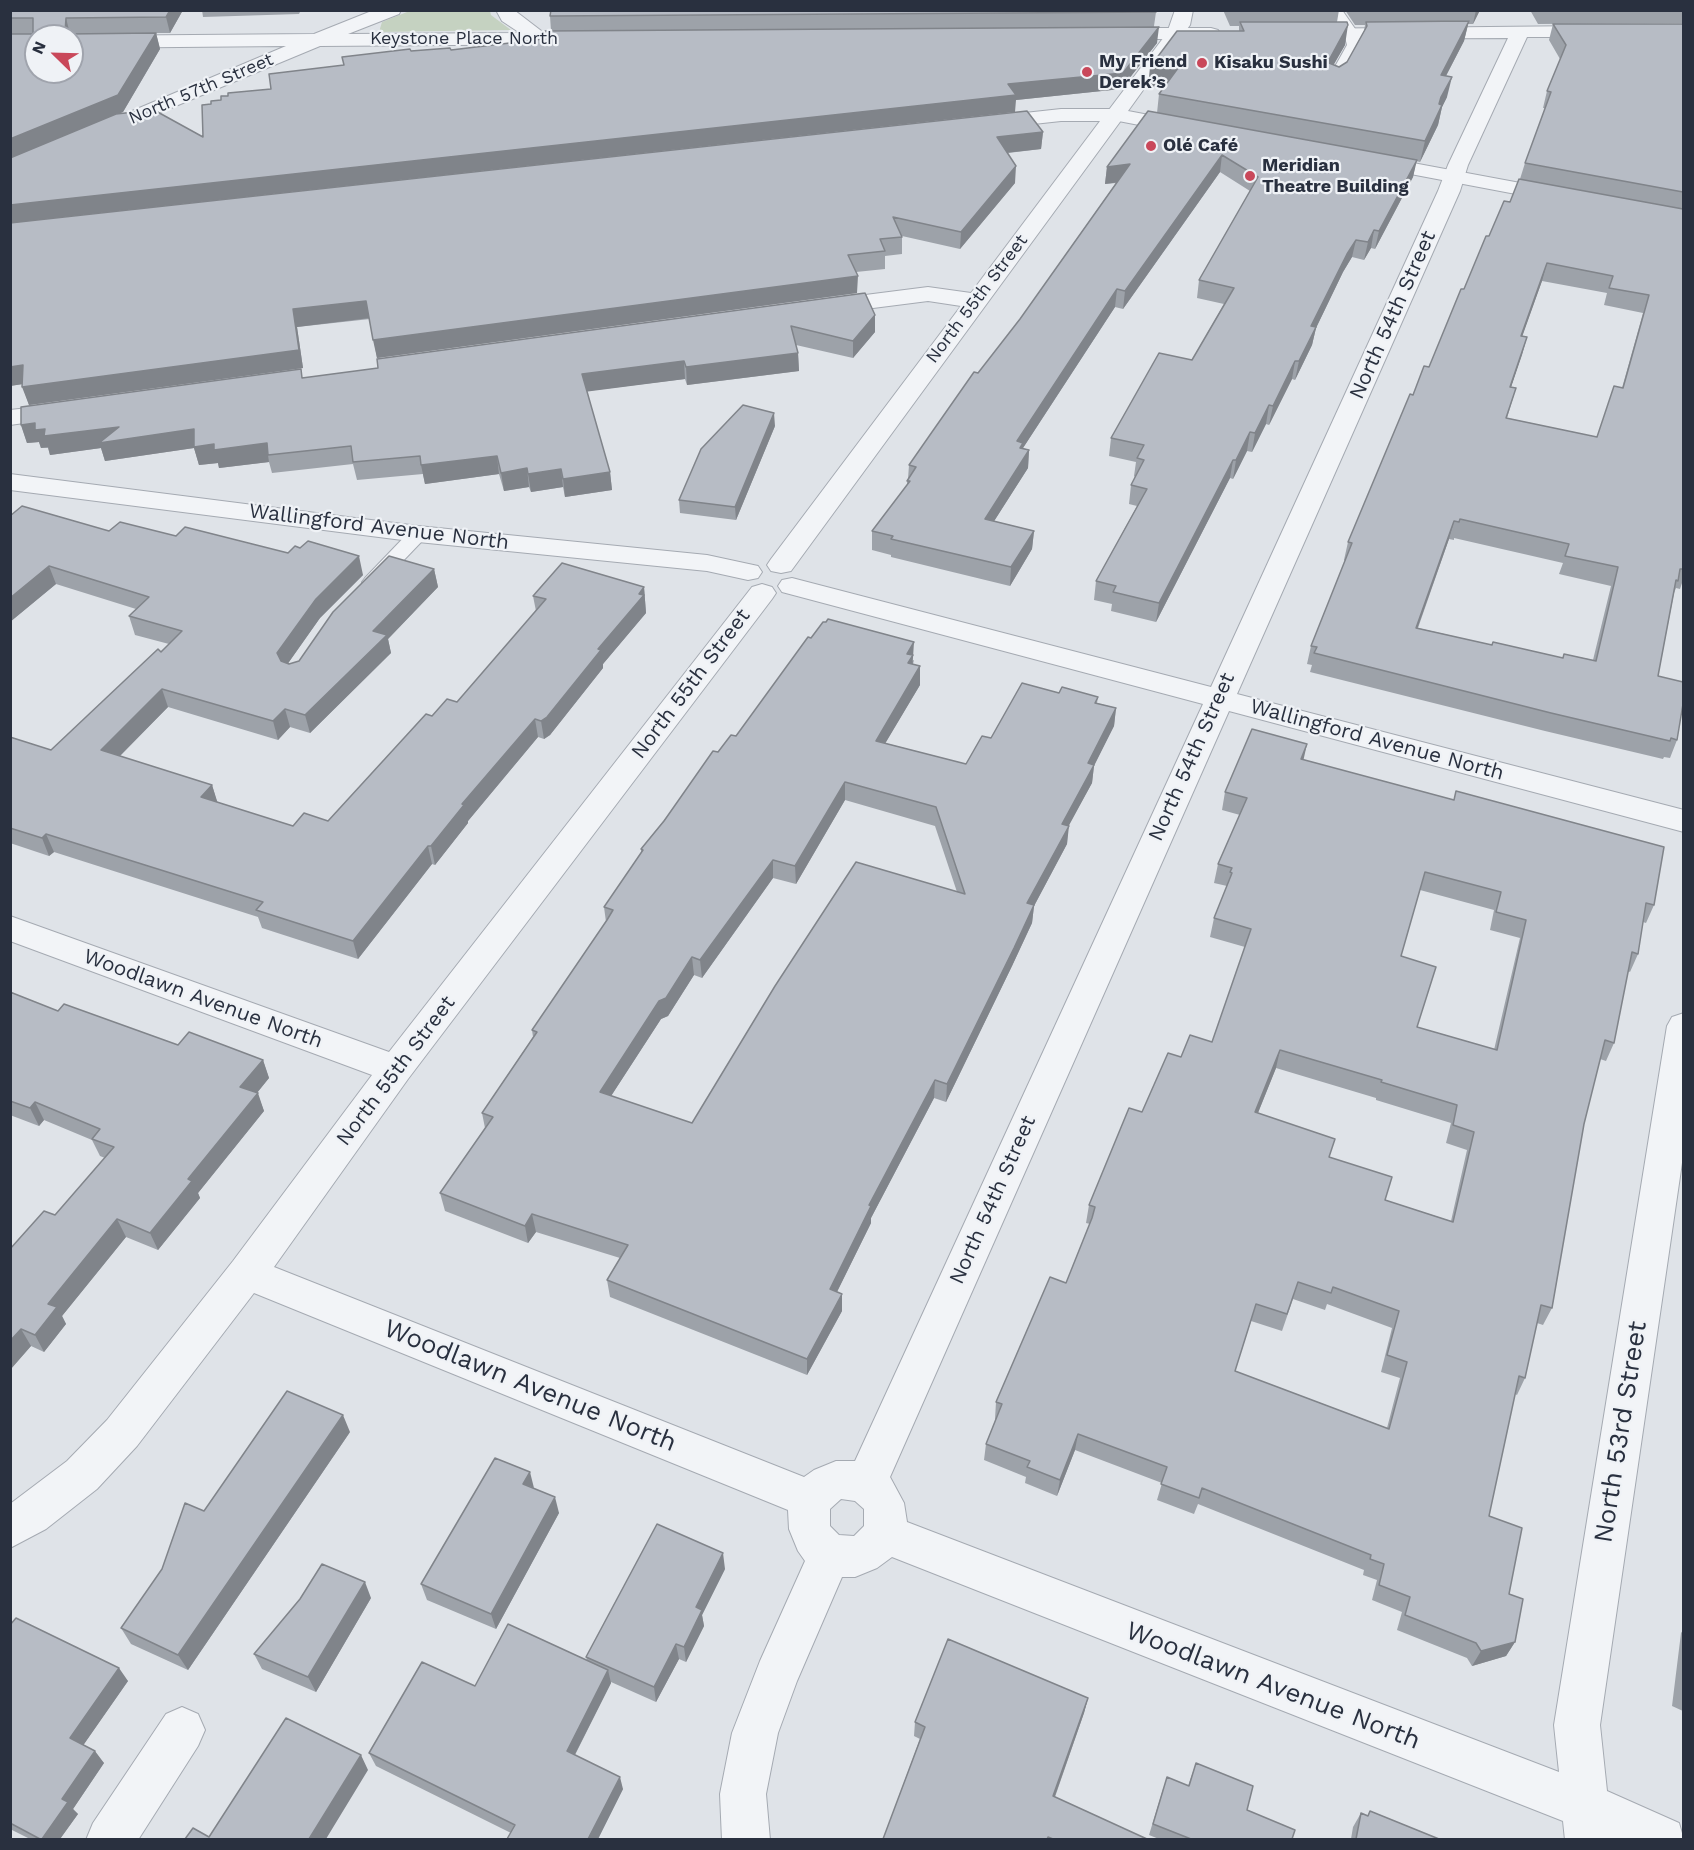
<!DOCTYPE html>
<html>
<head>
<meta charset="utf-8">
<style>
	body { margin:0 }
	#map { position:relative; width:1694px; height:1850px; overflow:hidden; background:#dfe3e8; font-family:"Work Sans",sans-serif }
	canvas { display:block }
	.frame { position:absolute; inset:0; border:12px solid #29303f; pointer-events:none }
	.north { position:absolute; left:24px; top:24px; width:60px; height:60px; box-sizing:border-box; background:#eff2f6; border:2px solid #a0a4ad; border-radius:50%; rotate:293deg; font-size:16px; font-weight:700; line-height:24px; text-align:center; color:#29303f }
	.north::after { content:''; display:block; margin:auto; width:21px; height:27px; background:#c9485a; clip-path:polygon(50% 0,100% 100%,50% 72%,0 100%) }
</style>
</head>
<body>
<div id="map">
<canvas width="1694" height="1850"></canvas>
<div class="frame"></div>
<div class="north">N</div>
</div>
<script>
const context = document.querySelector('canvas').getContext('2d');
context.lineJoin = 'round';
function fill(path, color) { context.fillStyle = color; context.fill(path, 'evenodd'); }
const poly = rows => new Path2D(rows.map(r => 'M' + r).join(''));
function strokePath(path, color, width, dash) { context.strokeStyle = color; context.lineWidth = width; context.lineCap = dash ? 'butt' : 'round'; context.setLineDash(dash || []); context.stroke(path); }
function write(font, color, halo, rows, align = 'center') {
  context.font = font + ' "Work Sans",sans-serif'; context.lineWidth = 4.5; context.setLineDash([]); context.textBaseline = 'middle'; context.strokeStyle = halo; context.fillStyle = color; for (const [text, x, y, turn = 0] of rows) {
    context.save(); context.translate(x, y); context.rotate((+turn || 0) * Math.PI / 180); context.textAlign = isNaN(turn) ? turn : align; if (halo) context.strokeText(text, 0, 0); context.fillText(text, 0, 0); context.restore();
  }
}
fill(poly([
	[412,10,490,11,491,15,511,30,379,32,382,22]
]), '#c5d2c1');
const service = poly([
	[1329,10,1342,10,1358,33,1361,45,1341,81,1334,85,1327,81,1347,45,1344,33,1329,10],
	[418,528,425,530,428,534,425,538,379,586,365,586,362,582,365,578,411,530,418,528]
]);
const minor = poly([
	[374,10,401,10,399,14,348,34,520,33,502,21,496,10,514,10,544,33,587,32,594,34,596,38,594,42,587,44,320,46,106,135,99,133,96,129,99,125,286,46,72,48,72,36,314,34,374,10],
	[1684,25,1684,37,1527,37,1468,165,1460,191,1237,694,1684,810,1684,832,1229,711,890,1477,904,1503,907,1522,1559,1772,1554,1725,1667,1026,1672,1017,1684,1013,1684,1149,1600,1725,1607,1791,1679,1823,1684,1840,1565,1840,1563,1821,892,1557,877,1568,855,1577,842,1577,797,1681,778,1733,766,1794,770,1840,722,1840,720,1794,732,1733,760,1661,805,1561,798,1551,789,1529,788,1510,254,1293,137,1446,97,1489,46,1529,10,1548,10,1504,67,1461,107,1420,233,1261,372,1075,10,941,10,916,389,1052,752,587,762,584,772,587,776,593,772,599,408,1079,274,1267,804,1477,814,1470,836,1461,855,1461,1203,704,782,592,778,586,782,580,792,578,1211,687,1438,191,1448,165,1508,38,1301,39,1294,37,1292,33,1294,29,1684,25],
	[841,1499,855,1501,864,1509,864,1526,854,1536,839,1535,830,1526,830,1509,841,1499],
	[1112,28,1211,28,1218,30,1220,34,1218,38,1211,40,1105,38,1103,34,1105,30,1112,28],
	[1061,109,1115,109,1122,111,1125,115,791,571,781,573,771,571,767,565,771,559,961,306,928,301,826,314,818,312,814,307,818,302,826,300,928,287,971,293,1100,121,1061,121,988,129,981,127,978,123,981,119,988,117,1061,109],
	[64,404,73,406,76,411,73,416,10,425,10,410,64,404],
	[10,474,418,526,707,555,758,566,762,572,758,578,748,580,707,571,418,542,10,490,10,474],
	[182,1707,198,1714,205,1730,198,1746,138,1840,86,1840,93,1823,166,1714,182,1707]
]);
const tertiary = poly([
	[1175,10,1193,10,1190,25,1128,111,1186,122,1193,124,1196,128,1193,132,1186,134,1108,119,1105,115,1167,33,1175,10],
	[1370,155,1558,190,1566,191,1569,196,1566,201,1558,202,1363,165,1360,161,1363,157,1370,155]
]);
strokePath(service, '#a5aab2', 2);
strokePath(minor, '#a5aab2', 2);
strokePath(tertiary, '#a5aab2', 2);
fill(service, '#f2f4f7');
fill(minor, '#f2f4f7');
fill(tertiary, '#f2f4f7');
fill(poly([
	[10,10,183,10,170,33,156,33,160,49,123,112,96,123,203,137,211,104,221,100,271,89,344,66,342,57,411,51,451,50,543,39,551,31,550,16,1156,12,1154,26,1157,43,1121,89,1016,100,10,223],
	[202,10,301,10,299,14,203,17],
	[1223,10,1339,10,1337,22,1345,45,1333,65,1339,67,1347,62,1364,31,1365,25,1355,25,1345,10,1480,10,1473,24,1468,24,1464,41,1446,76,1447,97,1442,107,1438,125,1420,162,1416,161,1413,177,1375,249,1371,248,1364,260,1352,257,1343,272,1316,328,1312,345,1295,380,1292,379,1269,425,1266,424,1252,452,1247,451,1233,479,1230,478,1156,622,1111,611,1112,604,1094,600,1096,581,1137,506,1129,504,1131,485,1135,477,1134,476,1136,462,1109,456,1111,438,1192,360,1224,304,1197,298,1199,280,1250,191,1220,172,1123,309,1115,307,1023,448,1029,450,1028,468,994,521,1034,531,1032,549,1010,586,891,557,891,555,872,550,872,531,907,485,907,481,908,479,909,465,1020,319,1116,183,1105,184,1107,167,1157,113,1159,94,1165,85,1148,87,1239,31,1239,26,1230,26],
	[1530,10,1683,10,1683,23,1538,24],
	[1553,24,1683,24,1683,580,1680,589,1676,588,1674,593,1658,676,1677,740,1670,758,1664,757,1663,759,1545,731,1310,672,1312,665,1307,664,1311,646,1345,561,1344,560,1348,542,1413,395,1429,367,1489,236,1510,202,1520,179,1525,163,1545,108,1543,108,1547,91,1560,59,1549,40],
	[1542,281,1607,293,1604,305,1643,313,1622,388,1597,437,1507,418,1516,388,1511,387,1527,337,1522,336],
	[1454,538,1563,563,1559,574,1611,586,1593,660,1564,654,1563,658,1492,645,1418,628,1449,539,1454,540],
	[1043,132,1041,149,1008,153,1015,183,960,249,902,236,902,254,885,256,885,269,856,272,857,293,377,358,370,319,297,327,303,368,29,405,22,384,10,386,10,223],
	[875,315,875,332,853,358,796,345,798,353,799,371,687,385,685,379,587,391,610,472,612,490,565,497,563,487,531,492,529,487,504,491,499,474,425,484,423,474,357,480,353,464,272,473,269,462,219,468,218,463,199,465,194,448,105,461,101,448,50,455,48,448,41,448,39,442,27,443,21,425,303,378],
	[775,426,736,520,680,513,679,500],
	[10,516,109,531,176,536,363,575,320,618,288,663,289,664,299,661,434,569,438,587,388,639,391,653,310,733,290,727,278,740,168,707,120,756,212,785,217,802,293,826,328,821,432,716,457,702,536,611,533,596,644,587,646,613,603,664,603,668,550,735,544,739,538,737,468,821,468,823,435,865,432,864,358,959,262,928,258,917,54,852,49,856,10,843,10,737,51,750,169,644,135,635,129,616,136,609,56,584,10,622],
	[914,660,913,664,920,666,920,685,885,743,966,764,991,738,1059,693,1098,697,1097,703,1116,708,1114,726,1094,765,1092,783,1068,826,1067,844,1034,906,1032,923,1012,966,946,1102,934,1098,871,1218,871,1223,837,1292,842,1311,807,1375,610,1297,607,1280,620,1258,536,1232,528,1243,445,1211,440,1193,485,1128,482,1113,533,1037,532,1030,606,922,604,907,641,853,641,849,718,752,736,736],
	[845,800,935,826,957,892,692,1123,611,1096,661,1019,668,1016,694,975,702,978,773,878,796,884],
	[1303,760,1654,905,1646,923,1643,922,1638,954,1630,972,1628,971,1614,1043,1606,1061,1600,1059,1584,1124,1552,1308,1543,1325,1537,1323,1525,1378,1517,1395,1515,1394,1489,1516,1509,1594,1515,1642,1506,1656,1472,1666,1467,1658,1397,1630,1402,1612,1372,1600,1377,1580,1363,1575,1364,1570,1198,1504,1194,1514,1157,1500,1162,1483,1075,1450,1057,1496,1025,1483,1026,1477,984,1460,986,1444,996,1419,995,1419,996,1402,1066,1283,1090,1224,1086,1223,1089,1205,1142,1112,1181,1057,1212,1042,1245,947,1210,937,1214,918,1227,886,1214,883,1218,864,1240,815,1222,810,1225,792],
	[1420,890,1494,910,1490,930,1520,938,1494,1050,1417,1027,1401,956],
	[1276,1068,1376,1098,1376,1100,1451,1123,1446,1143,1467,1150,1451,1221,1385,1200,1329,1157,1258,1113],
	[1293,1299,1325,1310,1327,1304,1392,1328,1381,1372,1400,1378,1387,1428,1235,1371,1251,1321,1282,1331],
	[10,992,58,1011,178,1045,263,1060,269,1078,257,1093,264,1111,198,1193,200,1198,158,1250,126,1237,62,1316,66,1324,44,1352,31,1346,10,1370,10,1249,55,1215,105,1158,100,1156,92,1140,44,1120,39,1126,10,1115],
	[350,1432,188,1670,131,1644,121,1628,204,1511],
	[534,1488,559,1513,496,1629,427,1600,421,1584],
	[725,1569,702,1615,704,1626,686,1662,679,1659,656,1702,611,1682,611,1683,575,1755,623,1789,598,1839,507,1839,511,1833,376,1766,369,1753,475,1686,587,1660,586,1657],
	[371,1598,316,1692,262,1669,254,1654],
	[10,1625,128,1681,83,1745,104,1763,73,1809,78,1814,60,1839,30,1839,10,1829],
	[1683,1630,1683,1711,1672,1706,1681,1633],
	[1088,1698,1084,1713,1055,1797,1147,1839,883,1839,920,1739,914,1736,915,1722],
	[1196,1763,1247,1810,1292,1839,1159,1839,1149,1835,1163,1789,1188,1786],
	[1370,1811,1439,1839,1351,1839,1353,1827,1361,1813,1367,1816]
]), '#9da2a9');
fill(poly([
	[170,10,183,10,170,33,166,17],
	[1476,10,1480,10,1473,24],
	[66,18,70,34,70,36,65,32],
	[1469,21,1464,41,1436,95,1441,75],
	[1348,25,1345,45,1325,80,1329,60],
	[1159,27,1157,43,1121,89,1016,100,1015,112,10,223,10,205,1008,84],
	[156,33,160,49,123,112,10,158,10,139],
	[1181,64,1178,84,1148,87,1150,67],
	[1452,77,1447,97,1442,107,1438,125,1420,162,1425,141,1441,97],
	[1043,132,1041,149,996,154,997,137],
	[1222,155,1220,172,1123,309,1125,291],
	[1417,160,1413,177,1375,249,1379,231],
	[1130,164,1128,181,1105,184,1107,167],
	[1016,166,1015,183,960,249,961,232],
	[1374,230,1371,248,1364,260,1368,242],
	[1356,240,1352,257,1343,272,1316,328,1312,345,1295,380,1299,361,1311,326,1347,254],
	[1547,263,1542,281,1516,354,1521,336],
	[858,276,857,293,377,358,373,340],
	[1117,289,1115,307,1023,448,1018,466,1017,441],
	[366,301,370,318,297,327,303,368,29,405,22,387,293,309],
	[875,315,875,332,853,358,853,341],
	[1527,337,1522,355,1505,405,1510,387],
	[798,353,799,371,687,385,686,367],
	[684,361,685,379,584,392,582,374],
	[1295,361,1292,379,1269,425,1273,406],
	[23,365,30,383,10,386,10,367],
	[1269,405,1266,424,1252,452,1255,433],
	[774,413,775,426,736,520,735,507],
	[35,423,45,429,119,427,194,429,214,444,267,443,268,455,269,462,219,468,218,463,199,465,194,448,105,461,101,448,50,455,48,447,41,448,39,442,27,443,21,425],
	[1250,432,1247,451,1233,479,1236,460],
	[1029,450,1028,468,984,537,985,519],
	[497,456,499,474,425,484,421,465],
	[1233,460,1230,478,1156,622,1159,603],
	[527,468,529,487,504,491,501,473],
	[561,469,563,487,531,492,528,474],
	[610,472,612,490,565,497,563,479],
	[1454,521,1449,539,1411,646,1416,628],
	[1034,531,1032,549,1010,586,1011,567],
	[359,556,363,575,320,618,282,672,277,653,316,599],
	[49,566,56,584,10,622,10,598],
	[434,569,438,587,388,639,391,653,310,733,305,715,373,631],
	[644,587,646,613,603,664,603,668,550,735,544,739,541,721,598,649,639,594],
	[914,642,912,673,907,681,907,654],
	[920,666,920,685,876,759,876,741],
	[162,689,168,707,108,768,101,750],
	[1116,708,1114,726,1094,766,1092,783,1060,842,1062,824,1088,763],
	[285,709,290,727,278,740,273,721],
	[535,719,538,737,468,821,468,823,435,865,431,846,462,804],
	[1307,744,1303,762,1301,759],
	[845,782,845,800,796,884,795,866],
	[212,785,218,804,201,797],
	[1069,826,1067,844,1034,906,1032,923,1012,966,946,1102,947,1084,1027,903],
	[46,834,54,852,49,856,42,838],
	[428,846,432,864,358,959,353,941],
	[773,860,773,878,702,978,700,960],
	[692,957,694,975,668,1016,661,1019,602,1110,600,1092,659,1001],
	[1280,1050,1276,1068,1251,1130,1255,1112],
	[263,1060,269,1078,247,1105,240,1087],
	[935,1080,934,1098,871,1218,871,1223,830,1306,830,1289,869,1205],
	[258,1093,264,1111,198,1193,200,1198,158,1250,150,1233,188,1179],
	[35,1102,44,1120,39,1126,30,1108],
	[532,1214,536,1232,528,1243,525,1226],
	[117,1219,126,1237,62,1316,66,1324,44,1352,35,1335,48,1304],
	[842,1294,842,1311,807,1375,807,1359],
	[21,1329,31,1346,10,1370,10,1341],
	[343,1415,350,1432,188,1670,178,1655],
	[1078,1434,1075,1450,1057,1496,1060,1480],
	[530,1472,534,1488,523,1484],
	[555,1497,559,1513,496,1629,491,1614],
	[723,1553,725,1569,702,1615,704,1626,686,1662,684,1647,696,1607],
	[365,1582,371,1598,316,1692,308,1677],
	[1515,1642,1506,1656,1472,1666,1481,1651],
	[676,1644,679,1659,656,1702,654,1687],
	[119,1668,128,1681,80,1750,70,1738],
	[608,1670,611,1683,570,1764,567,1751],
	[1088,1698,1084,1713,1050,1810,1053,1796],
	[95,1751,104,1763,73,1809,78,1814,60,1839,42,1839,62,1799],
	[361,1755,368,1770,326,1839,309,1839],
	[620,1777,623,1789,598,1839,588,1839]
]), '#80848a');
const building = poly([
	[10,10,170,10,166,17,66,18,65,32,67,34,156,33,118,95,10,139,10,34,33,34,33,18,10,18,10,10],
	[36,36,72,36,72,72,36,72,36,36],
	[551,10,1155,10,1156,12,550,16,551,10],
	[1469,21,1441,75,1452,77,1441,97,1439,104,1442,105,1425,141,1159,94,1181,64,1150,67,1177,31,1244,31,1240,22,1347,22,1348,25,1329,60,1329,63,1339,67,1347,62,1367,26,1366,22,1469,21],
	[1553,24,1683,24,1683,192,1525,163,1551,92,1547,91,1566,45,1553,24],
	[1159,27,1123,73,1008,84,1016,95,10,205,10,158,116,114,154,110,203,137,202,105,211,104,211,101,221,100,221,96,228,96,228,93,271,89,269,74,344,65,342,57,410,49,411,51,450,48,451,50,543,39,545,31,1159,27],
	[1027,111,1043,132,997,137,1016,166,961,232,893,217,902,237,880,239,885,251,848,255,858,276,373,340,366,301,293,309,299,350,22,387,23,365,10,367,10,223,1027,111],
	[1148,111,1417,160,1379,231,1374,230,1368,242,1356,240,1347,254,1311,326,1316,327,1299,361,1295,361,1273,406,1269,405,1255,433,1250,432,1236,460,1233,460,1159,603,1113,592,1116,586,1096,581,1147,489,1131,485,1144,460,1137,458,1144,445,1111,438,1159,353,1192,360,1234,288,1199,280,1258,177,1222,155,1125,291,1117,289,1017,441,1023,443,1020,448,1029,450,985,519,1034,531,1011,567,891,539,893,536,872,531,910,481,907,481,916,467,909,465,932,432,974,372,978,373,1020,319,1130,164,1107,167,1148,111],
	[1519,179,1683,209,1683,569,1680,569,1678,581,1676,580,1658,676,1683,682,1683,704,1677,740,1671,738,1670,741,1551,713,1314,653,1317,647,1311,646,1352,543,1348,542,1410,394,1413,395,1424,366,1429,367,1461,289,1464,289,1486,236,1489,236,1504,201,1510,202,1519,179],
	[1547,263,1613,276,1609,288,1649,295,1623,388,1614,386,1597,437,1506,418,1516,388,1510,387,1527,337,1521,336,1547,263],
	[1460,519,1569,544,1565,556,1618,567,1596,661,1564,654,1563,658,1493,642,1492,645,1416,628,1454,521,1459,522,1460,519],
	[865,293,875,315,853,341,791,326,798,353,686,367,684,361,582,374,610,472,563,479,561,469,528,474,527,468,501,473,497,456,421,465,420,456,353,462,351,446,268,455,267,443,214,450,214,444,194,447,194,429,99,443,119,427,44,436,45,429,35,430,35,423,21,425,21,407,301,369,302,378,378,368,377,359,865,293],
	[743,405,774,413,735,507,679,500,701,449,743,405],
	[22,506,109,531,120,522,176,536,185,527,288,553,295,546,300,548,308,541,359,556,316,599,277,653,281,661,289,664,299,661,333,612,389,556,434,569,373,631,387,635,305,715,285,709,273,721,162,689,101,750,212,785,201,797,293,826,304,813,328,821,426,714,432,716,447,699,457,702,546,599,533,596,562,563,644,587,639,594,644,595,598,649,601,650,547,717,541,721,535,719,462,804,464,805,431,846,428,846,353,941,256,910,263,902,46,834,42,838,10,828,10,737,51,750,158,649,161,652,182,631,129,616,149,597,49,566,10,598,10,516,22,506],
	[828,619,914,642,907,654,913,655,908,663,920,666,876,741,966,764,982,736,991,738,1022,683,1059,693,1062,687,1098,697,1095,703,1116,708,1088,763,1094,765,1062,824,1069,826,1027,903,1034,905,1014,948,947,1084,935,1080,869,1205,871,1206,830,1289,842,1294,807,1359,607,1280,628,1245,532,1214,525,1226,440,1193,493,1117,482,1113,537,1032,532,1030,607,920,613,910,604,907,643,850,641,849,664,821,713,751,718,752,731,735,736,736,808,637,811,638,823,622,826,622,828,619],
	[845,782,936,807,965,894,856,862,775,986,692,1123,600,1092,659,1001,666,998,692,957,700,960,773,860,795,866,845,782],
	[1252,729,1307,744,1301,759,1454,800,1456,791,1664,847,1654,905,1646,903,1638,954,1632,952,1614,1043,1605,1040,1584,1124,1552,1308,1541,1305,1525,1378,1519,1376,1489,1516,1522,1528,1509,1594,1523,1599,1515,1642,1481,1651,1476,1643,1405,1615,1410,1597,1379,1585,1384,1564,1370,1559,1371,1555,1202,1488,1199,1498,1161,1484,1167,1467,1078,1434,1060,1480,1027,1467,1030,1461,986,1444,1002,1404,996,1402,1050,1277,1066,1283,1092,1218,1095,1207,1089,1205,1129,1108,1142,1112,1168,1053,1181,1057,1190,1035,1212,1042,1251,929,1214,918,1232,873,1230,872,1232,868,1218,864,1247,798,1225,792,1252,729],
	[1425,872,1501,892,1496,912,1526,920,1497,1050,1417,1027,1436,967,1401,956,1425,872],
	[1280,1050,1382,1080,1381,1082,1457,1105,1453,1125,1474,1132,1453,1222,1385,1200,1392,1177,1329,1157,1335,1139,1255,1112,1280,1050],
	[1298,1282,1331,1293,1333,1287,1399,1311,1387,1355,1407,1362,1389,1429,1235,1371,1256,1304,1287,1314,1298,1282],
	[10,992,58,1011,64,1004,178,1045,189,1032,263,1060,240,1087,258,1093,188,1179,192,1181,150,1233,117,1219,48,1304,57,1307,35,1335,21,1329,10,1341,10,1249,44,1211,55,1215,114,1147,92,1139,100,1129,35,1102,30,1108,10,1101,10,992],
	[287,1391,343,1415,178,1655,121,1628,162,1569,185,1503,204,1511,287,1391],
	[495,1458,530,1472,523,1484,555,1497,491,1614,421,1584,495,1458],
	[657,1524,723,1553,696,1607,702,1610,684,1647,676,1644,654,1687,586,1657,657,1524],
	[322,1564,365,1582,308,1677,254,1654,300,1599,322,1564],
	[16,1618,119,1668,70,1738,95,1751,62,1799,68,1802,42,1839,40,1839,10,1823,10,1625,16,1618],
	[508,1624,608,1670,567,1751,620,1777,588,1839,507,1839,515,1825,369,1753,422,1662,475,1686,508,1624],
	[948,1639,1088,1698,1053,1796,1147,1839,1053,1839,1048,1837,1047,1839,883,1839,925,1727,915,1722,948,1639],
	[286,1718,361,1755,309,1839,185,1839,193,1828,209,1837,286,1718],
	[1196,1763,1253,1786,1247,1810,1295,1830,1292,1839,1191,1839,1153,1824,1167,1777,1189,1786,1196,1763],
	[1370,1811,1439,1839,1356,1839,1361,1813,1368,1816,1370,1811]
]);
fill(building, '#b7bcc5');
strokePath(building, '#80848a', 1.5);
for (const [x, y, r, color] of [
	[1202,63,6,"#c9485a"],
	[1087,72,6,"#c9485a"],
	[1151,146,6,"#c9485a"],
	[1250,176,6,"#c9485a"]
]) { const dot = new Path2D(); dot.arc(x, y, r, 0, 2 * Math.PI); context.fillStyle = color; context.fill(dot); strokePath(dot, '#eff2f6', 2); }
write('18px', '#29303f', '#eff2f6', [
	["Keystone Place North",464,39],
	["North 57th Street",201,89,-23],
	["North 55th Street",977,299,-53]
]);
write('bold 18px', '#29303f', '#eff2f6', [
	["My Friend",1099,62],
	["Derek’s",1099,83],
	["Kisaku Sushi",1214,63],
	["Olé Café",1163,146],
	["Meridian",1262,166],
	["Theatre Building",1262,187]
], 'left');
write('21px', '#29303f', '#eff2f6', [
	["North 54th Street",1393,315,-66],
	["Wallingford Avenue North",379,527,7],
	["North 55th Street",691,684,-53],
	["Wallingford Avenue North",1377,740,15],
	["North 54th Street",1192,757,-66],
	["Woodlawn Avenue North",203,999,20],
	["North 55th Street",396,1071,-53],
	["North 54th Street",993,1200,-66]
]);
write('26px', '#29303f', '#eff2f6', [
	["Woodlawn Avenue North",530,1386,22],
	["North 53rd Street",1621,1432,-81],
	["Woodlawn Avenue North",1273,1686,21]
]);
</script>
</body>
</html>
